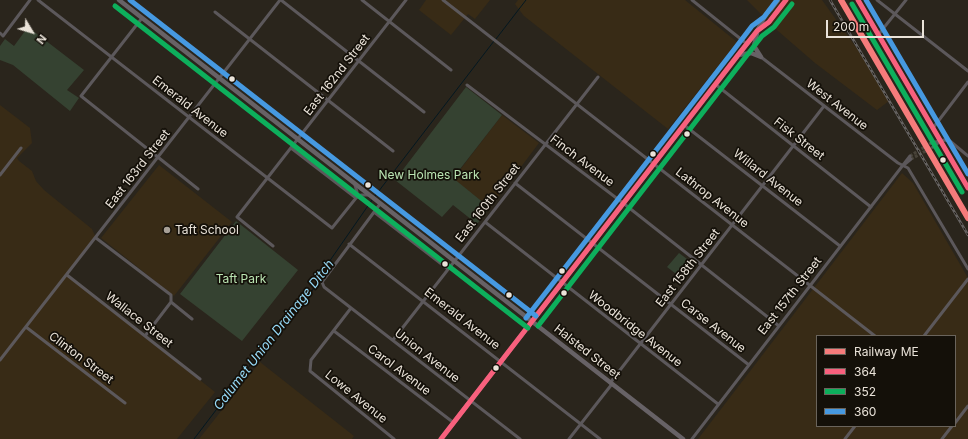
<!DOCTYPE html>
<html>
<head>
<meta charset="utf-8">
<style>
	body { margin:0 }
	#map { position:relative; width:968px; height:439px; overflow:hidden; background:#2a251c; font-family:Inter,sans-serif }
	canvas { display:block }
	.legend { position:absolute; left:816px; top:335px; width:140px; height:92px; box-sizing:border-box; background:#141009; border:1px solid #6a645c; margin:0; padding:5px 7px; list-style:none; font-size:12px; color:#eae3d9 }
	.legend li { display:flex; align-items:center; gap:8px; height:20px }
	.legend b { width:20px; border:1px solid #6a645c }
	.north { position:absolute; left:12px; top:12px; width:40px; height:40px; -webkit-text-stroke:3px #141009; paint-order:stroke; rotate:128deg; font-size:11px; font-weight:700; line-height:16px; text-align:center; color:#eae3d9 }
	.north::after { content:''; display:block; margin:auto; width:14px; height:18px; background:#eae3d9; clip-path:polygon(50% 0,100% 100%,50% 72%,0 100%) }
	.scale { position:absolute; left:826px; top:20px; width:98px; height:18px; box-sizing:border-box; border:2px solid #eae3d9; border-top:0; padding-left:5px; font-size:12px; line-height:14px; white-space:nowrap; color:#eae3d9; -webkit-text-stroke:3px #141009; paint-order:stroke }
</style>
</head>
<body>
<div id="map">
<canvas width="968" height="439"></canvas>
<ul class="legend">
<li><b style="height:5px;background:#f67b7b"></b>Railway ME</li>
<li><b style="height:5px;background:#f8607d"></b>364</li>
<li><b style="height:5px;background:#0daf5c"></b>352</li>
<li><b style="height:5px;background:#4699e1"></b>360</li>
</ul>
<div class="north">N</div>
<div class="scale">200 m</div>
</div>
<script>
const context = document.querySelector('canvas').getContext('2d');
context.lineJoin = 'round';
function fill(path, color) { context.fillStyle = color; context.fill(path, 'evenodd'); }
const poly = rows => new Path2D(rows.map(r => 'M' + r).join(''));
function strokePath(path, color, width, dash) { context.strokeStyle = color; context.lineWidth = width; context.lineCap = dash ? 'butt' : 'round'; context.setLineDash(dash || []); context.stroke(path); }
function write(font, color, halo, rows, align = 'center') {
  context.font = font + ' Inter,sans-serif'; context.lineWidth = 3.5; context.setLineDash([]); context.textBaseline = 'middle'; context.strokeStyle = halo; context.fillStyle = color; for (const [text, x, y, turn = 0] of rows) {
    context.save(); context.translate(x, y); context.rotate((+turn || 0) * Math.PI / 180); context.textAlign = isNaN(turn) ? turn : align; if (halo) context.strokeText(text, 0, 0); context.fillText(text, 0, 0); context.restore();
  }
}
fill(poly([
	[426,0,490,0,475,19,468,14,451,35,419,10],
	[518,0,685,0,737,42,668,129,524,16,515,4],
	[747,0,822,0,860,53,889,101,877,110,815,63,778,31],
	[0,105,30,128,32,143,17,158,19,161,32,171,36,181,44,190,92,229,96,238,67,275,215,392,177,439,0,439],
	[502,115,539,143,490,208,453,179],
	[159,165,232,222,174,296,101,238],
	[902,173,913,183,968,278,968,439,698,439],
	[817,336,955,336,955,426,817,426],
	[260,362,354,436,352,439,199,439]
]), '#382b16');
fill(poly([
	[28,27,84,70,67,90,79,98,70,111,13,65,0,60,0,46,5,39,14,46],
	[466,87,502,115,453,178,490,208,477,224,453,205,442,217,395,180],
	[236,221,298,270,242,341,180,294],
	[679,253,695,265,684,280,667,267]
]), '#354231');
strokePath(poly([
	[496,39,526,0],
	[375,196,494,41],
	[194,439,280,326,312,291,322,272,372,200]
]), '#041821', 1);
strokePath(poly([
	[910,156,931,143],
	[911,159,933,147]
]), '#474238', 3, [3, 1.5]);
strokePath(poly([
	[764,18,771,9],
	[769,22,776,13]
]), '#474238', 4.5, [4.5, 2]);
strokePath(poly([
	[38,0,332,228,356,198,357,192,355,185],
	[281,0,424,112],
	[362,0,451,70],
	[443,0,875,336],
	[692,0,747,44],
	[877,0,968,71],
	[215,12,393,151],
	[142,18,81,96,198,189],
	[0,33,3,36,30,0],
	[878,35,906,0],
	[761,57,898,163,908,168,968,269],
	[715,84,871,207],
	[467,85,623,203,779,326],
	[684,125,840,246],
	[933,128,968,82],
	[931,143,944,140,950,141,968,156],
	[933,147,939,142],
	[291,148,356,198],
	[905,164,911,159],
	[0,175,21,148],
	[515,183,749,365],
	[356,198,361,195,369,195],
	[380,204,322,282,324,287,520,439],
	[374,212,448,269],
	[485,222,718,404],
	[96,238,171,295,171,302,145,336],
	[349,244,600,439],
	[273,246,237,217,406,0],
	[67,275,200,379],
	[171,302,192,319],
	[351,308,311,360,310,371,394,439],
	[26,327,125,403],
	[334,331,454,423],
	[924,336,968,279],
	[393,340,598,77],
	[0,360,280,0],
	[610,383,824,106],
	[955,423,968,406],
	[569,439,612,384],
	[692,439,910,156],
	[845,439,855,426],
	[942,439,952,426]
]), '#5c585b', 3);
strokePath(poly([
	[858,0,968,188]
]), '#5f5b5e', 4);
strokePath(poly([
	[119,0,683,439],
	[771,9,778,0],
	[776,13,783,4],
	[758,30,769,22],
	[757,33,754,46,761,57],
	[738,55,751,53,761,57],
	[441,439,757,31,764,18]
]), '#676266', 4.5);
const rail = poly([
	[830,0,968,235]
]);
strokePath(rail, '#666362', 2.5);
strokePath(rail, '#141009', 1, [3]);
strokePath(poly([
	[858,0,968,188],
	[441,439,738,55,757,31,769,22,786,0]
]), '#f8607d', 5);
strokePath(poly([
	[852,4,962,192],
	[115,6,528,328],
	[538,326,744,59,762,36,774,27,792,4]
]), '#0daf5c', 5);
strokePath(poly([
	[130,0,536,316],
	[866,0,968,174],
	[526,318,733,51,752,26,764,17,777,0]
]), '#4699e1', 5);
strokePath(poly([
	[841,0,968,218]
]), '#f67b7b', 6);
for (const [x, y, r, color] of [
	[232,79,3.5,"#eae3d9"],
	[687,134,3.5,"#eae3d9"],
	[653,154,3.5,"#eae3d9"],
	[943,160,3.5,"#eae3d9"],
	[368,185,3.5,"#eae3d9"],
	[167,230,4,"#a7a097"],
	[445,264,3.5,"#eae3d9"],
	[562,271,3.5,"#eae3d9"],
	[564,293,3.5,"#eae3d9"],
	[509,295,3.5,"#eae3d9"],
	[496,368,3.5,"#eae3d9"]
]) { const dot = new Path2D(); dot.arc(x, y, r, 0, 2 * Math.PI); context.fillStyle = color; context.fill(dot); strokePath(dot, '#141009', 1.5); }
write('12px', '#eae3d9', '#141009', [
	["East 162nd Street",337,75,-52],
	["West Avenue",837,105,38],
	["Emerald Avenue",190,107,38],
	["Fisk Street",799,139,38],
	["Finch Avenue",582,161,37],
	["East 163rd Street",138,169,-52],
	["Willard Avenue",768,178,38],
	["Lathrop Avenue",712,198,38],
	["East 160th Street",488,203,-52],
	["East 158th Street",688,268,-52],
	["East 157th Street",790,296,-52],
	["Emerald Avenue",462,319,38],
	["Wallace Street",139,320,38],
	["Carse Avenue",713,326,38],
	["Woodbridge Avenue",635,329,38],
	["Halsted Street",587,352,38],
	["Union Avenue",427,356,38],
	["Clinton Street",81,358,37],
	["Carol Avenue",399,370,37],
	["Lowe Avenue",356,397,39]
]);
write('12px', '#bae4b2', '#141009', [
	["New Holmes Park",429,175],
	["Taft Park",241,279]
]);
write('12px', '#eae3d9', '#141009', [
	["Taft School",175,230]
], 'left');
write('italic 13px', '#96daf8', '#141009', [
	["Calumet Union Drainage Ditch",274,335,-52]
]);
</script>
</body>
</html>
